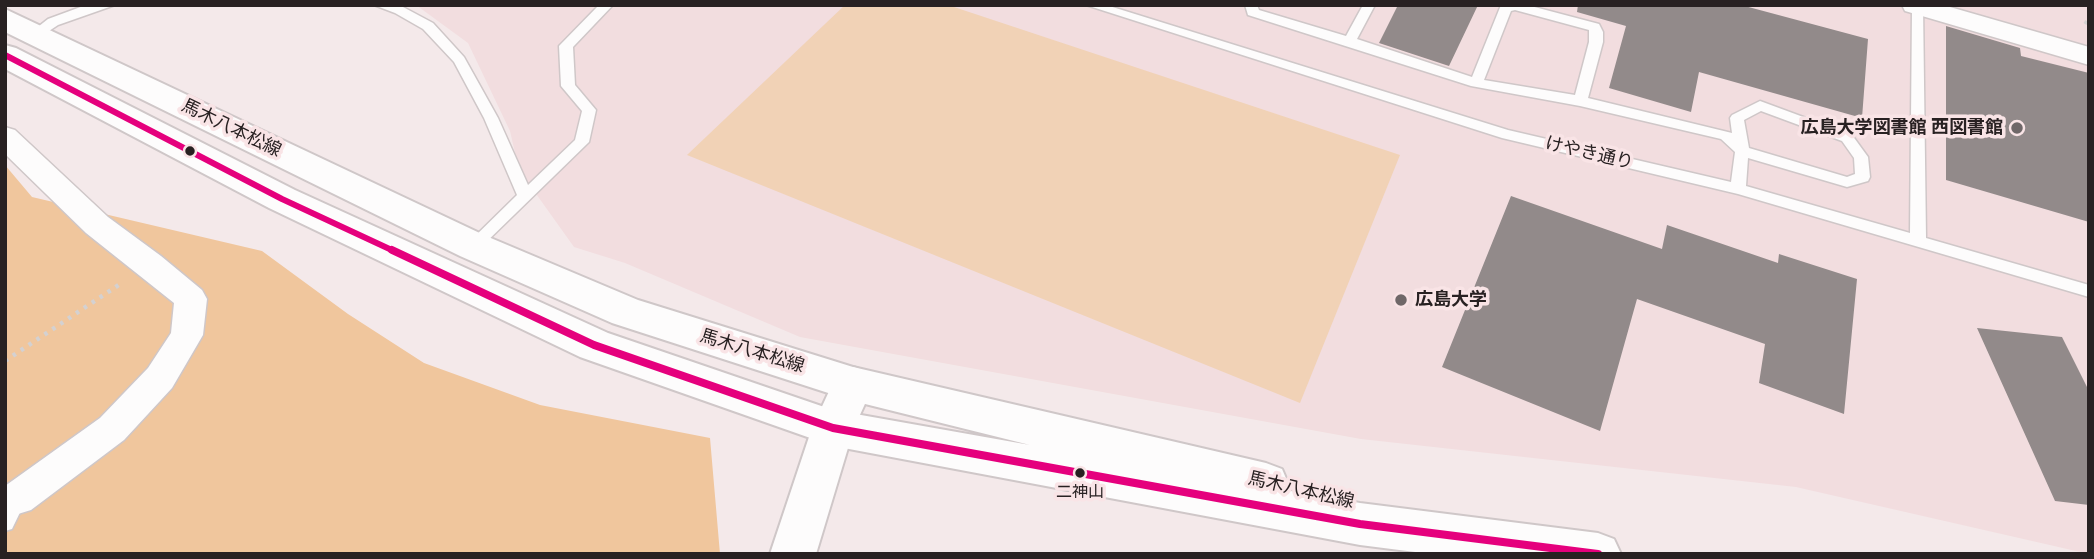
<!DOCTYPE html>
<html>
<head>
<meta charset="utf-8">
<style>
	body { margin:0 }
	#map { position:relative; width:2094px; height:559px; overflow:hidden; background:#f4e9ea; font-family:Roboto,sans-serif }
	canvas { display:block }
	.frame { position:absolute; inset:0; border:7px solid #282122; pointer-events:none }
</style>
</head>
<body>
<div id="map">
<canvas width="2094" height="559"></canvas>
<div class="frame"></div>
</div>
<script>
const context = document.querySelector('canvas').getContext('2d');
context.lineJoin = 'round';
function fill(path, color) { context.fillStyle = color; context.fill(path, 'evenodd'); }
const poly = rows => new Path2D(rows.map(r => 'M' + r).join(''));
function strokePath(path, color, width, dash) { context.strokeStyle = color; context.lineWidth = width; context.lineCap = dash ? 'butt' : 'round'; context.setLineDash(dash || []); context.stroke(path); }
function write(font, color, halo, rows, align = 'center') {
  context.font = font + ' Roboto,"Noto Sans JP",sans-serif'; context.lineWidth = 7; context.setLineDash([]); context.textBaseline = 'middle'; context.strokeStyle = halo; context.fillStyle = color; for (const [text, x, y, turn = 0] of rows) {
    context.save(); context.translate(x, y); context.rotate((+turn || 0) * Math.PI / 180); context.textAlign = isNaN(turn) ? turn : align; if (halo) context.strokeText(text, 0, 0); context.fillText(text, 0, 0); context.restore();
  }
}
fill(poly([
	[416,5,2089,5,2089,554,1796,487,1361,439,800,337,625,263,574,247,519,170,510,131,468,43]
]), '#f2dddf');
fill(poly([
	[845,5,948,5,1400,155,1300,403,687,155]
]), '#f1d2b6');
fill(poly([
	[5,165,32,197,262,251,348,314,424,363,540,405,710,438,720,554,5,554]
]), '#f0c69d');
fill(poly([
	[1398,5,1478,5,1449,66,1379,43],
	[1578,5,1741,5,1868,39,1862,118,1699,72,1691,112,1609,88,1626,26,1577,12],
	[1946,26,2020,48,2021,56,2089,73,2089,222,1946,180],
	[1511,196,1662,249,1667,225,1778,263,1779,254,1857,279,1844,414,1759,383,1765,344,1637,299,1600,431,1442,367],
	[1977,328,2062,337,2089,391,2089,505,2055,501]
]), '#928a8a');
const lane = poly([
	[86,5,115,5,58,25,40,37,30,37,29,34,48,19,86,5],
	[374,5,403,7,433,23,464,57,498,118,528,185,575,140,582,111,561,86,559,46,599,5,613,5,573,47,575,85,596,110,589,142,478,250,468,250,465,246,517,195,484,118,454,62,423,29,395,13,374,5],
	[1086,5,1106,5,1508,130,1731,182,1735,152,1721,139,1580,106,1471,86,1248,15,1245,5,1257,5,1259,10,1346,36,1363,5,1375,5,1357,39,1472,77,1501,5,1527,5,1599,24,1603,32,1603,42,1588,98,1732,133,1730,118,1732,115,1760,101,1852,135,1868,157,1870,177,1868,181,1847,187,1748,158,1746,186,1910,233,1912,7,1923,5,1926,238,2089,285,2089,297,1738,194,1502,138,1086,5],
	[1515,10,1589,30,1589,42,1575,95,1484,80,1511,11,1515,10],
	[1761,111,1842,141,1854,158,1855,174,1847,177,1749,148,1744,120,1761,111],
	[18,490,24,492,27,498,12,529,5,531,5,504,12,492,18,490]
]);
const street = poly([
	[1902,5,1943,5,2089,47,2089,65,1905,11,1902,5],
	[5,127,15,130,108,217,161,256,202,290,207,299,203,335,172,388,124,440,31,510,18,514,5,510,5,486,100,418,148,368,171,333,174,303,86,233,5,154,5,127]
]);
const secondary = poly([
	[853,367,868,372,874,384,854,428,816,554,770,554,812,428,838,372,853,367]
]);
const primary = poly([
	[5,9,486,236,638,300,853,367,1266,463,1282,469,1288,483,1285,490,1360,503,1598,533,1614,539,1621,554,1431,554,1360,545,833,446,580,357,269,208,5,69,5,45,16,48,295,190,608,333,833,410,1030,445,853,401,612,323,460,256,5,32,5,9]
]);
strokePath(lane, '#cfc7c8', 3);
strokePath(street, '#cfc7c8', 3);
strokePath(secondary, '#cfc7c8', 4);
strokePath(primary, '#cfc7c8', 4);
strokePath(poly([
	[2085,24,2089,18]
]), '#d4d1d1', 3.5, [3.5, 4.5]);
strokePath(poly([
	[5,361,123,282]
]), '#d4d1d1', 4.5, [3.5, 6]);
fill(lane, '#fdfcfc');
fill(street, '#fdfcfc');
fill(secondary, '#fdfcfc');
fill(primary, '#fdfcfc');
strokePath(poly([
	[5,55,282,199,396,252]
]), '#e5007d', 6);
strokePath(poly([
	[392,250,594,345,833,428,1360,524,1598,554]
]), '#e5007d', 8);
for (const [x, y, r, color] of [
	[2017,128,7,"#6f6768"],
	[190,151,6,"#282122"],
	[1401,300,7,"#6f6768"],
	[1080,473,6,"#282122"]
]) { const dot = new Path2D(); dot.arc(x, y, r, 0, 2 * Math.PI); context.fillStyle = color; context.fill(dot); strokePath(dot, '#f9e4e6', 2.5); }
write('16px', '#282122', '#f9e4e6', [
	["二神山",1080,493]
]);
write('bold 18px', '#282122', '#f9e4e6', [
	["広島大学図書館 西図書館",2003,128],
	["広島大学",1415,300,"left"]
], 'right');
write('18px', '#282122', '#f9e4e6', [
	["馬木八本松線",231,129,26],
	["けやき通り",1589,154,13],
	["馬木八本松線",752,352,17],
	["馬木八本松線",1301,491,13]
]);
</script>
</body>
</html>
